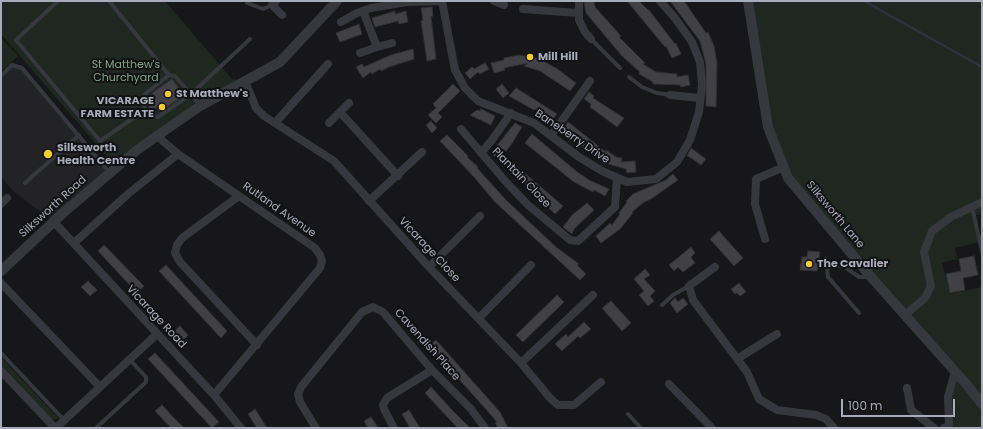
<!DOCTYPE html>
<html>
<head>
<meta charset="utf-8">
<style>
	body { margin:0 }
	#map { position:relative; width:983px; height:429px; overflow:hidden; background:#171618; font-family:Poppins,sans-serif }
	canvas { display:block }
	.frame { position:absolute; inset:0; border:2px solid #a8abb9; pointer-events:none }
	.scale { position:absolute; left:841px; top:399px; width:114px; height:18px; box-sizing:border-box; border:2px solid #a8abb9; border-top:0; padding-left:5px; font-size:12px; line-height:14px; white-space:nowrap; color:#a8abb9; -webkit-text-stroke:3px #121113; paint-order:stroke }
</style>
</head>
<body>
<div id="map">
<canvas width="983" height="429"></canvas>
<div class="frame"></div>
<div class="scale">100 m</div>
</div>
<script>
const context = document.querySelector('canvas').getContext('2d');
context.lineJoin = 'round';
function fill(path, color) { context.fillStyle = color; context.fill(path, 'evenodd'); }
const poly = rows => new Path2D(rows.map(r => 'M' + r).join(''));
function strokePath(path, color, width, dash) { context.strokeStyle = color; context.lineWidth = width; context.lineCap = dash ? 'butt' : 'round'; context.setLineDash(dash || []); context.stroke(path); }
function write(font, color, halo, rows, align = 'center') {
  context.font = font + ' Poppins,sans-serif'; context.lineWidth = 4; context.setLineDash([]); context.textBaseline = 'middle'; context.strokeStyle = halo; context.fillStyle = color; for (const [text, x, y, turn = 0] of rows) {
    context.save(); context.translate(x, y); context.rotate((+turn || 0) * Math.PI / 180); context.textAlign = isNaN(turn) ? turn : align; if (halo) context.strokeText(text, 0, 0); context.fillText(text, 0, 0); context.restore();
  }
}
fill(poly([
	[12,65,22,68,109,173,54,222,13,191,1,177,1,75]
]), '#232225');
fill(poly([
	[1,1,165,1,232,79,245,81,116,167,1,34],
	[748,1,982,1,982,214,974,216,980,242,955,248,957,259,942,263,950,294,982,287,982,428,944,428,949,426,948,397,955,371,788,178,768,127],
	[1,38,18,56,1,72],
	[1,357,59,419,50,419,1,367]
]), '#1e2720');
strokePath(poly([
	[864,1,982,67]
]), '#2c333d', 2.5);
const building = poly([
	[594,1,595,7,621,36,619,37,645,63,643,64,656,72,677,74,677,77,688,75,690,85,681,87,680,85,653,84,653,82,639,74,640,72,622,56,586,13,584,2,594,1],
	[627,1,639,1,648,10,649,10,675,44,676,43,681,54,672,58,666,46,665,47,627,1],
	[670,1,684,1,706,33,708,32,714,46,717,64,716,107,706,106,706,64,700,41,670,1],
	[432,7,433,16,431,17,436,59,427,61,421,21,423,20,421,8,432,7],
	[395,11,395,14,406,11,408,22,399,24,398,21,375,27,372,18,395,11],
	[359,24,362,34,340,42,336,33,359,24],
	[413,49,414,59,389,67,381,71,380,69,372,74,371,72,363,78,356,67,362,64,364,67,391,55,413,49],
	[519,55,542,59,539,59,556,68,576,83,570,91,540,71,524,66,528,63,504,68,505,70,494,73,491,63,504,60,504,58,519,55],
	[485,63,489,69,480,74,478,72,470,79,465,73,472,67,474,69,485,63],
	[172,79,184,95,164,109,160,105,151,111,147,103,155,97,152,93,172,79],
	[453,84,460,91,438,113,442,117,436,123,428,115,436,108,433,104,453,84],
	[502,84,509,93,503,98,496,89,502,84],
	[516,88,557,114,552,120,535,109,534,110,509,96,516,88],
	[589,92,594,96,593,98,624,118,617,127,590,107,591,104,584,99,589,92],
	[481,109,495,116,491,125,470,115,477,110,480,111,481,109],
	[431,121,437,128,432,133,426,125,431,121],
	[568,122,606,152,606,150,616,157,622,158,621,162,635,161,636,172,627,173,626,169,605,163,600,160,577,142,578,141,562,130,568,122],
	[515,123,522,127,511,145,498,160,491,153,515,123],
	[532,134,576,171,589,180,609,189,605,196,594,190,593,192,574,182,525,143,532,134],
	[447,135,468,156,467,157,478,167,477,168,506,200,556,247,579,264,577,265,586,274,580,280,495,202,474,177,440,141,447,135],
	[691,148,706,159,701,165,691,158,687,156,691,148],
	[514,164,563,206,555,214,509,169,514,164],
	[673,174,678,180,651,199,644,202,632,212,633,213,620,229,601,243,596,236,610,223,612,225,620,214,619,213,627,202,626,201,633,194,666,180,673,174],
	[587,203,594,210,574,229,572,234,563,227,572,215,587,203],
	[719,231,743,258,734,266,710,239,719,231],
	[104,245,144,286,137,293,98,251,104,245],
	[691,247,695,253,691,257,695,263,683,272,678,267,674,271,669,265,691,247],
	[808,251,820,252,817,271,800,270,802,257,807,257,808,251],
	[974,256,978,275,963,278,965,290,950,293,946,274,961,271,959,259,974,256],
	[166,265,227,331,221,338,159,271,166,265],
	[645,269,650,275,644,279,655,291,650,296,654,301,648,306,639,295,644,291,634,279,645,269],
	[88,281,97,290,90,296,81,287,88,281],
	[739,283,746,292,740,296,737,293,735,294,731,289,739,283],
	[557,295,564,302,523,342,516,335,557,295],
	[675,298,678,302,683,298,688,304,677,313,670,303,675,298],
	[611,301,631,323,622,331,602,308,611,301],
	[584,322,591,329,580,338,578,336,562,351,555,344,566,334,568,337,584,322],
	[180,326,188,335,182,341,173,332,180,326],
	[436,340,500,412,508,428,498,428,495,423,497,422,484,407,429,346,436,340],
	[155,353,219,422,212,428,148,359,155,353],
	[431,387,454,412,470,428,458,428,452,422,425,393,431,387],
	[162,405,174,418,184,428,171,428,155,411,162,405],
	[255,409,262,420,267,428,257,428,248,414,255,409],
	[409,410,412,415,420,428,410,428,402,414,409,410],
	[371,417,375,423,378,428,368,428,364,421,371,417]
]);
fill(building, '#414045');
strokePath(building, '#313035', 1);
strokePath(poly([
	[58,1,16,40,100,141,145,110,152,116,158,117,190,95,250,39],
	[109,1,169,75,175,76,200,105],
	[247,3,263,9,272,5],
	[591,39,620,68],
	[1,76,12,65,22,68,109,172],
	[629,77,642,87,657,93,670,95],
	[145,110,143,100,145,94,169,75],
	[25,183,79,135],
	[972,207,982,251],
	[662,305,673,295,689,286],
	[859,313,828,277,827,269,833,265,845,267,859,277,869,277],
	[1,353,64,420],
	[628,414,641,428],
	[96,428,146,382,146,377,130,360]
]), '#37383e', 4);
strokePath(poly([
	[276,1,272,5,282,15],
	[442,1,455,70,465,88,478,101,534,123,579,157,602,171,627,182,656,179,677,162,690,140,699,112,702,85,700,62,692,42,675,18,660,1],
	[494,1,504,5],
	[579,1,579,20,585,32,591,39],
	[523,9,578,13],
	[363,11,377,47],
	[341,22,357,13,371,8,407,2,442,1],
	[360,53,377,47,392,43],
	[245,81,256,108,264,116,334,161,429,267,521,363,550,398,558,405,574,405,601,382],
	[670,95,700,98],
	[340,112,398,176],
	[275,123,328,64],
	[329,123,349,103],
	[461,129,506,182,528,205,570,240,578,241,615,207,617,178],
	[157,136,178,154,315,248,320,255,322,261,320,268,214,395],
	[551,136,590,81],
	[481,153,492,140,511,113],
	[239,196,182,238,177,245,175,253,180,262,257,345],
	[369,201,422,152],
	[1,204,7,198],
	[54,222,214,395,241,428],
	[765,239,755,204,756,179,784,167],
	[74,243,128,194,178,154],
	[429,267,480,216],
	[715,267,689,286,693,300,747,372,759,399,777,410,816,415,826,419,834,428],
	[1,283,100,387],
	[905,315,925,298,931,286,924,252,932,231,951,217,982,202],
	[479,318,531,265],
	[737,359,777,334],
	[521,363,593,295],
	[1,371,55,428],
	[669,384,712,428],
	[907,388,911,410,934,428],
	[56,428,157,334],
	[316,428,300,402,298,394,301,387,362,312,373,307,383,312,432,370,471,409,485,428],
	[394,428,384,409,383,405,387,398,432,370],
	[944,428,949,426,948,397,955,371]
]), '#37383e', 8);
strokePath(poly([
	[748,1,768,127,788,178,871,277,968,386,982,404],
	[1,271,63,213,137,150,200,106,280,62,337,1]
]), '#37383e', 10);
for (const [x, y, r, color] of [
	[530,57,4,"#f6cb30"],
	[168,94,4,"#f6cb30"],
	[162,107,4,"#f6cb30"],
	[48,154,5,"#f6cb30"],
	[809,264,4,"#f6cb30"]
]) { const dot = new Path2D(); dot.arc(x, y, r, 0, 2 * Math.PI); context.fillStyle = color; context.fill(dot); strokePath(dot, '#121113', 1.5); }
write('bold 11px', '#a8abb9', '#121113', [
	["Mill Hill",538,57],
	["St Matthew's",176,94],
	["VICARAGE",154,101,"right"],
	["FARM ESTATE",154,114,"right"],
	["Silksworth",57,148],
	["Health Centre",57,161],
	["The Cavalier",817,264]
], 'left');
write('11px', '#7fa485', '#121113', [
	["St Matthew's",126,65],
	["Churchyard",126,78]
]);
write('11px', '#a8abb9', '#121113', [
	["Baneberry Drive",572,137,34],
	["Plantain Close",521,178,46],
	["Silksworth Road",53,207,-42],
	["Rutland Avenue",279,210,35],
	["Silksworth Lane",835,215,50],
	["Vicarage Close",429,250,47],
	["Vicarage Road",156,317,47],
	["Cavendish Place",427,345,48]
]);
</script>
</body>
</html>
